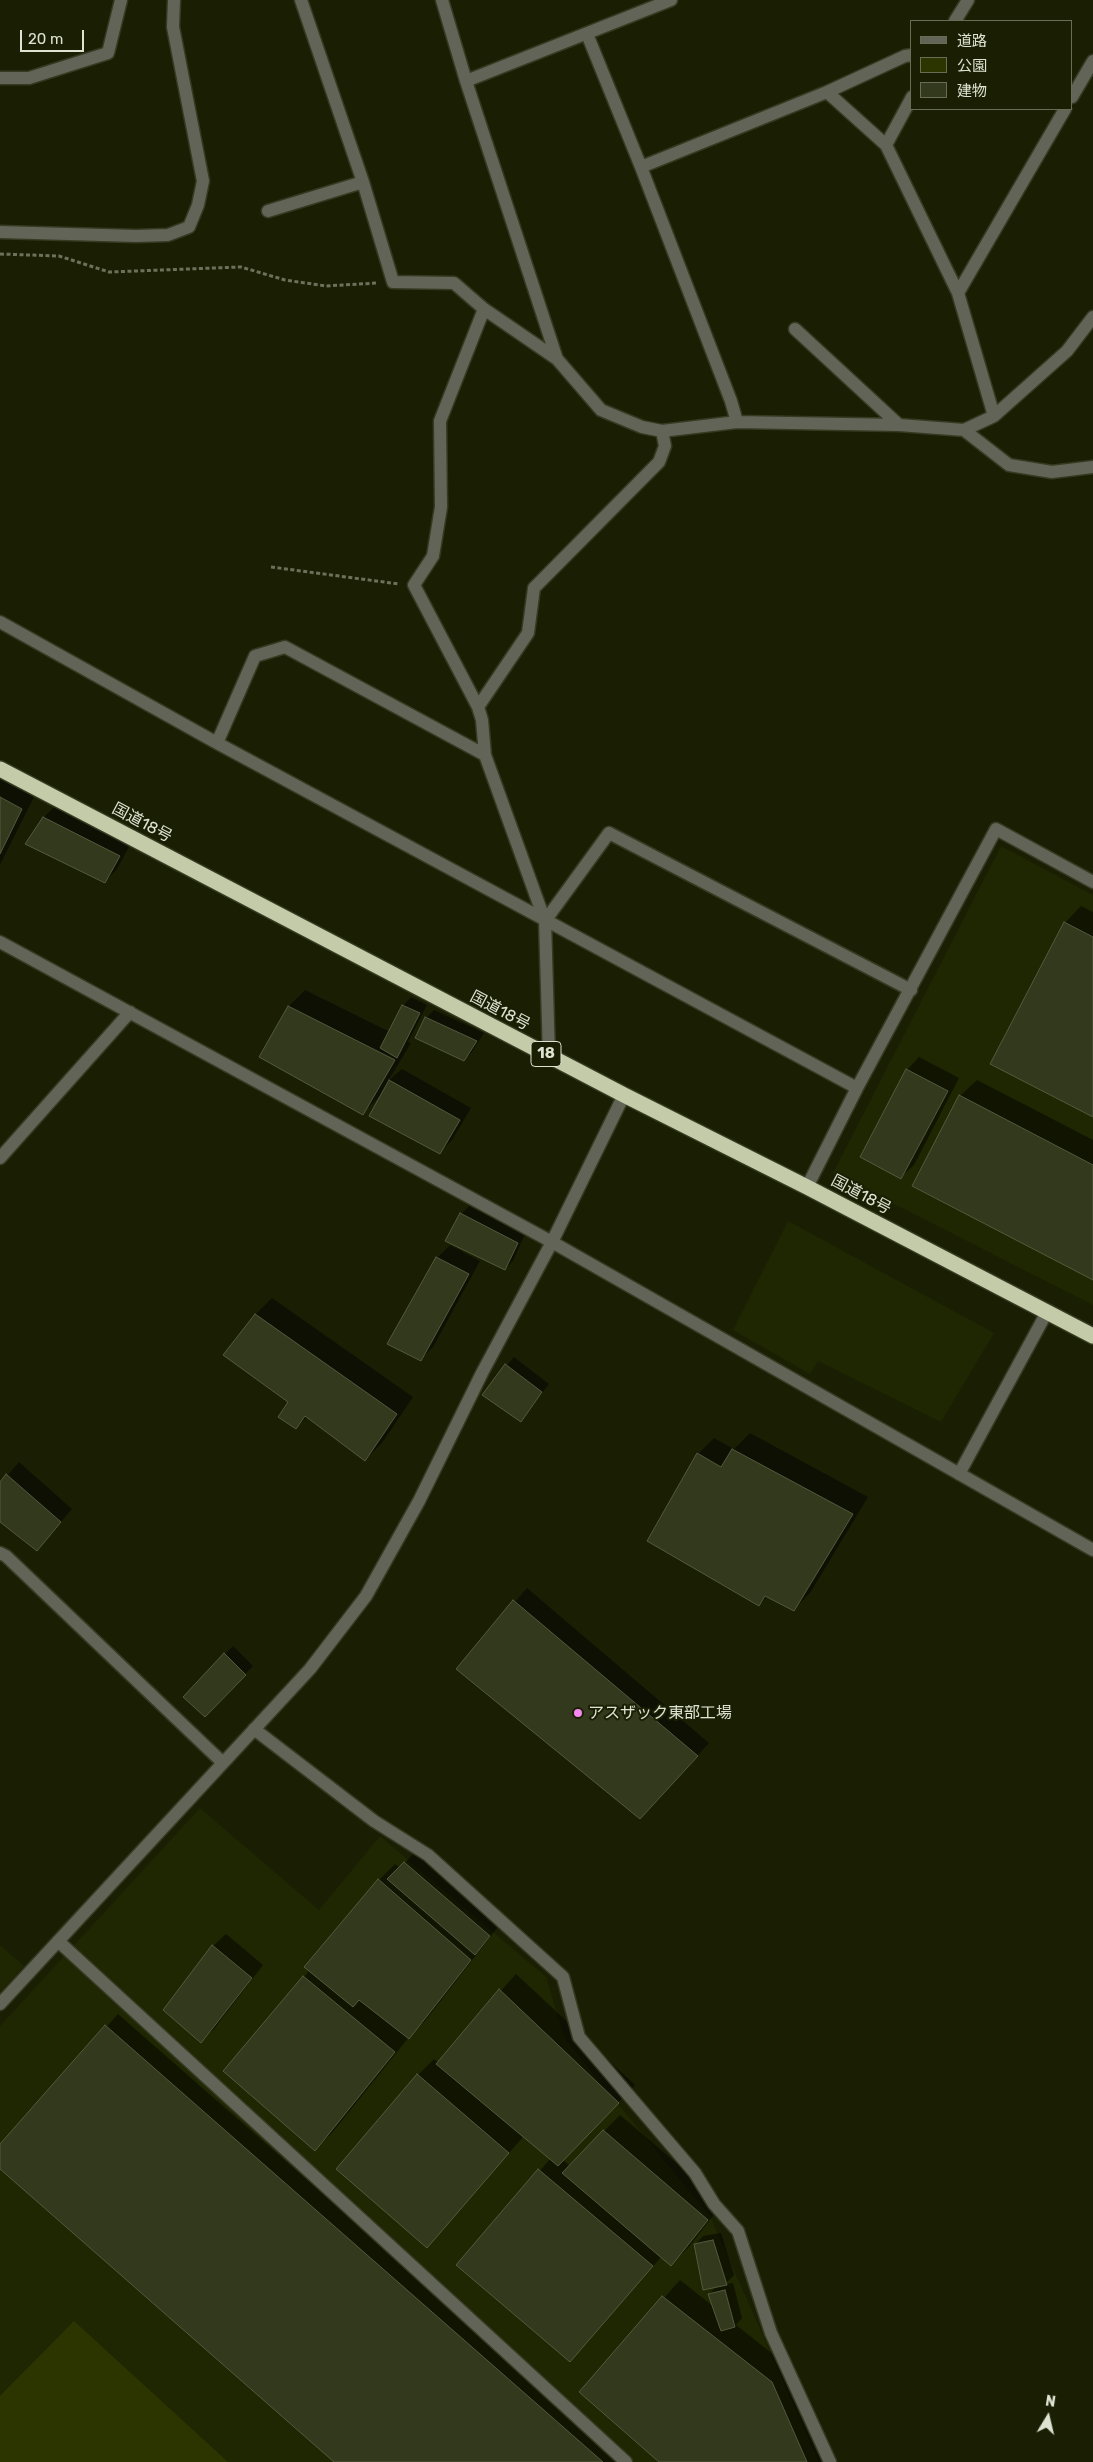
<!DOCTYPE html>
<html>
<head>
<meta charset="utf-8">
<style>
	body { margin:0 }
	#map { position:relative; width:1093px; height:2462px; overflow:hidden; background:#1a1f04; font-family:Rubik,"Noto Sans JP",sans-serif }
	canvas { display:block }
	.legend { position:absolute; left:910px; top:20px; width:162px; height:90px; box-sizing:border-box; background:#1a1f04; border:1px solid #686d56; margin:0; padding:6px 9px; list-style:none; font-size:15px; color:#dde2d1 }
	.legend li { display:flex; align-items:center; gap:10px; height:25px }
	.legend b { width:25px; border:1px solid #686d56 }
	.north { position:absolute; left:1023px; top:2392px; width:50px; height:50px; -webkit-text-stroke:4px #1a1f04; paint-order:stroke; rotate:9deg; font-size:14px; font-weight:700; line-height:20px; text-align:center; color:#dde2d1 }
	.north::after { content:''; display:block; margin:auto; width:18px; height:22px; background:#dde2d1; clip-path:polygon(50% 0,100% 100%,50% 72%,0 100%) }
	.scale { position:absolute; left:20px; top:30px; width:64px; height:22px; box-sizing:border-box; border:2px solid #dde2d1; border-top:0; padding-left:6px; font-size:15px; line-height:18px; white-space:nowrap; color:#dde2d1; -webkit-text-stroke:4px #1a1f04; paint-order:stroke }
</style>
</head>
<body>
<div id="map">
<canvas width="1093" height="2462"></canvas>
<ul class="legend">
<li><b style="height:6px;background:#616457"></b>道路</li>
<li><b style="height:14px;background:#2c3500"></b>公園</li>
<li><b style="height:14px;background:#33391d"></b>建物</li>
</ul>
<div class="north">N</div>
<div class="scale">20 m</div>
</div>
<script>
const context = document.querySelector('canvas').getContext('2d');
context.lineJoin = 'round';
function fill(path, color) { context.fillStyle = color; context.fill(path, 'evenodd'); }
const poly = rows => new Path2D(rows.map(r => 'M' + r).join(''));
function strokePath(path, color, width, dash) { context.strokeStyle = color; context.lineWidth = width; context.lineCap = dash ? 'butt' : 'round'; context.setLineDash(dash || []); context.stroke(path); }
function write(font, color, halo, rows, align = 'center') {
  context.font = font + ' Rubik,"Noto Sans JP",sans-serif'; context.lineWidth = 4; context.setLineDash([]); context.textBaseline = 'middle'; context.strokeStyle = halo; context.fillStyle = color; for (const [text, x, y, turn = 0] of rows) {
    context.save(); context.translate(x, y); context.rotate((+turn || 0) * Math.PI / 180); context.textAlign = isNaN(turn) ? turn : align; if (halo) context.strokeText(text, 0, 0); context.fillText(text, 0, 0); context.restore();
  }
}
fill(poly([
	[1001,846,1093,895,1093,1305,833,1173],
	[788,1221,994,1333,941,1422,818,1361,810,1374,733,1330],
	[200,1808,319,1910,380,1836,546,1977,565,2039,710,2216,819,2462,0,2462,0,2026],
	[0,1945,24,1966,0,1992]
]), '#1f2602');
fill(poly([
	[74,2321,228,2462,0,2462,0,2396]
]), '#2c3500');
fill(poly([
	[0,778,34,797,0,865],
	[56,805,131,843,117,869,105,882,27,843,44,817],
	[1081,906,1093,912,1093,1115,1065,923],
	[305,990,390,1032,403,1006,411,997,427,1005,408,1042,411,1043,388,1081,402,1069,471,1108,452,1140,440,1152,381,1095,363,1113,289,1006],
	[434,1010,484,1033,472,1052,464,1060,426,1018],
	[919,1057,959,1078,914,1165,901,1177,907,1070],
	[977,1080,1093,1140,1093,1279,960,1096],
	[469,1206,525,1234,513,1261,505,1269,461,1214],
	[450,1245,480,1261,433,1347,421,1359,437,1258],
	[272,1298,413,1397,382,1443,365,1460,308,1416,296,1428,290,1402,255,1315],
	[514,1357,549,1384,521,1420,483,1394],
	[750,1433,868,1497,810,1593,794,1609,768,1596,759,1605,698,1454,714,1438,734,1449],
	[19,1462,72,1509,37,1549,0,1521,0,1484],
	[527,1588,709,1743,652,1805,457,1669],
	[233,1646,253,1666,205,1715,225,1654],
	[417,1850,501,1923,425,2021,409,2037,332,2133,315,2149,304,1977,379,1880,395,1864,400,1868],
	[226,1934,263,1965,214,2029,201,2041,165,2010,213,1946],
	[516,1974,635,2085,563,2160,570,2166,620,2115,723,2203,688,2248,671,2264,662,2256,570,2360,458,2265,551,2158,524,2136,426,2246,418,2075,434,2059,438,2062],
	[118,2014,629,2462,336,2462,0,2167,0,2146],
	[721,2233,734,2275,725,2284,733,2283,742,2318,736,2325,788,2366,831,2462,660,2462,581,2392,680,2280,714,2307,709,2294,718,2285,695,2245,703,2236]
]), '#0007');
const building = poly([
	[0,797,22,809,0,854,0,797],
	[43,817,120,856,105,883,25,844,43,817],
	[1064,922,1093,937,1093,1117,990,1064,1064,922],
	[402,1005,420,1013,397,1058,380,1048,402,1005],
	[288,1006,395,1060,363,1115,259,1057,288,1006],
	[425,1017,477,1041,464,1061,415,1038,425,1017],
	[906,1069,948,1091,901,1179,860,1157,906,1069],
	[389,1080,460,1120,440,1154,369,1116,389,1080],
	[959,1095,1093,1165,1093,1280,912,1186,959,1095],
	[460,1213,518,1243,505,1270,445,1241,460,1213],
	[436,1257,469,1274,421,1361,387,1344,436,1257],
	[255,1314,397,1414,365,1461,305,1416,296,1429,278,1417,288,1402,223,1355,255,1314],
	[505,1364,542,1392,521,1422,482,1395,505,1364],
	[732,1449,853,1514,794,1611,765,1596,759,1606,647,1541,697,1453,721,1467,732,1449],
	[6,1474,61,1522,37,1551,0,1522,0,1482,6,1474],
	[513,1600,698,1756,640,1819,456,1669,513,1600],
	[224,1653,246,1675,205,1717,183,1697,224,1653],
	[404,1862,490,1936,475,1955,387,1879,404,1862],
	[378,1879,471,1960,409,2039,359,2000,353,2007,304,1967,378,1879],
	[212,1945,252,1978,201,2043,163,2010,212,1945],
	[303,1976,395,2052,315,2151,223,2071,303,1976],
	[499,1989,619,2103,558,2166,436,2064,499,1989],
	[105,2025,603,2462,334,2462,0,2169,0,2144,105,2025],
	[417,2074,509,2153,427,2248,336,2169,417,2074],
	[603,2130,708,2220,671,2266,562,2173,603,2130],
	[538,2169,653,2266,570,2362,456,2265,538,2169],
	[713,2240,727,2285,703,2290,694,2244,713,2240],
	[725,2290,735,2327,721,2331,708,2294,725,2290],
	[662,2296,772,2382,807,2462,659,2462,579,2392,662,2296]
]);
fill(building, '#33391d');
strokePath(building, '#535a3d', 1);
const minor = poly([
	[301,0,363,182,393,282,454,283,484,309,557,359,601,410,642,427,662,431,737,422,899,425,964,430,994,416,1067,351,1093,317],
	[442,0,466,81,557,359],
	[955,21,968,0],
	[587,34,641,167,731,401,737,422],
	[0,78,29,78,108,53,121,0],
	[466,81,671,0],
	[827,92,886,145,958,293,994,416],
	[1072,97,1093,61],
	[886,145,912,97],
	[641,167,827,92,905,56,912,55],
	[268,211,363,182],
	[0,232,136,236,168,235,189,227,198,205,203,181,173,27,174,0],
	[958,293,1065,109],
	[484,309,440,421,441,507,433,556,414,585,478,707,482,720,485,755,545,921,549,1056],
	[795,329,899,425],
	[964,430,1009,465,1052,472,1093,467],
	[0,622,217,743,857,1088],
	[478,707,528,633,534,588,659,462,665,446,662,431],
	[217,743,255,656,285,647,485,755],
	[545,921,609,833,911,990],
	[0,942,552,1242,1093,1550],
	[0,1158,130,1012],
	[807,1187,857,1088,996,829,1093,882],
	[959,1474,1047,1312],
	[0,1553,6,1556,222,1762],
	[254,1729,374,1821,428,1855,563,1977,579,2037,695,2173,714,2204,738,2231,771,2333,830,2462],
	[58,1941,626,2462],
	[0,2004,310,1669,366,1596,419,1501,482,1373,552,1242,624,1095]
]);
const highway = poly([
	[0,769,624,1095,807,1187,1093,1336]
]);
strokePath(minor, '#353a21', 15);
strokePath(highway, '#353a21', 18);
strokePath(poly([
	[0,254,59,256,109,272,241,267,285,280,326,286,377,283],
	[271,567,399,584]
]), '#6c715a', 3, [4, 2.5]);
strokePath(minor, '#616457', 12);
strokePath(highway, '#c3cba9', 15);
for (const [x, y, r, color] of [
	[578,1713,5,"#f589ef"]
]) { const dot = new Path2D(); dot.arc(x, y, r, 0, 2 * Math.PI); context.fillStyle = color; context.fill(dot); strokePath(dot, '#1a1f04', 2); }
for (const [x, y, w] of [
	[546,1054,30]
]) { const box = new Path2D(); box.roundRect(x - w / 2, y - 12.5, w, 25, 4); context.fillStyle = '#1a1f04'; context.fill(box); strokePath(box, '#dde2d1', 1); }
write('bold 15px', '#dde2d1', null, [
	["18",546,1054]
]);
write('16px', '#dde2d1', '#1a1f04', [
	["国道18号",142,823,28],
	["国道18号",500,1011,28],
	["国道18号",861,1195,28]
]);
write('16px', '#dde2d1', '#1a1f04', [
	["アスザック東部工場",588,1713]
], 'left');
</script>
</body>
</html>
